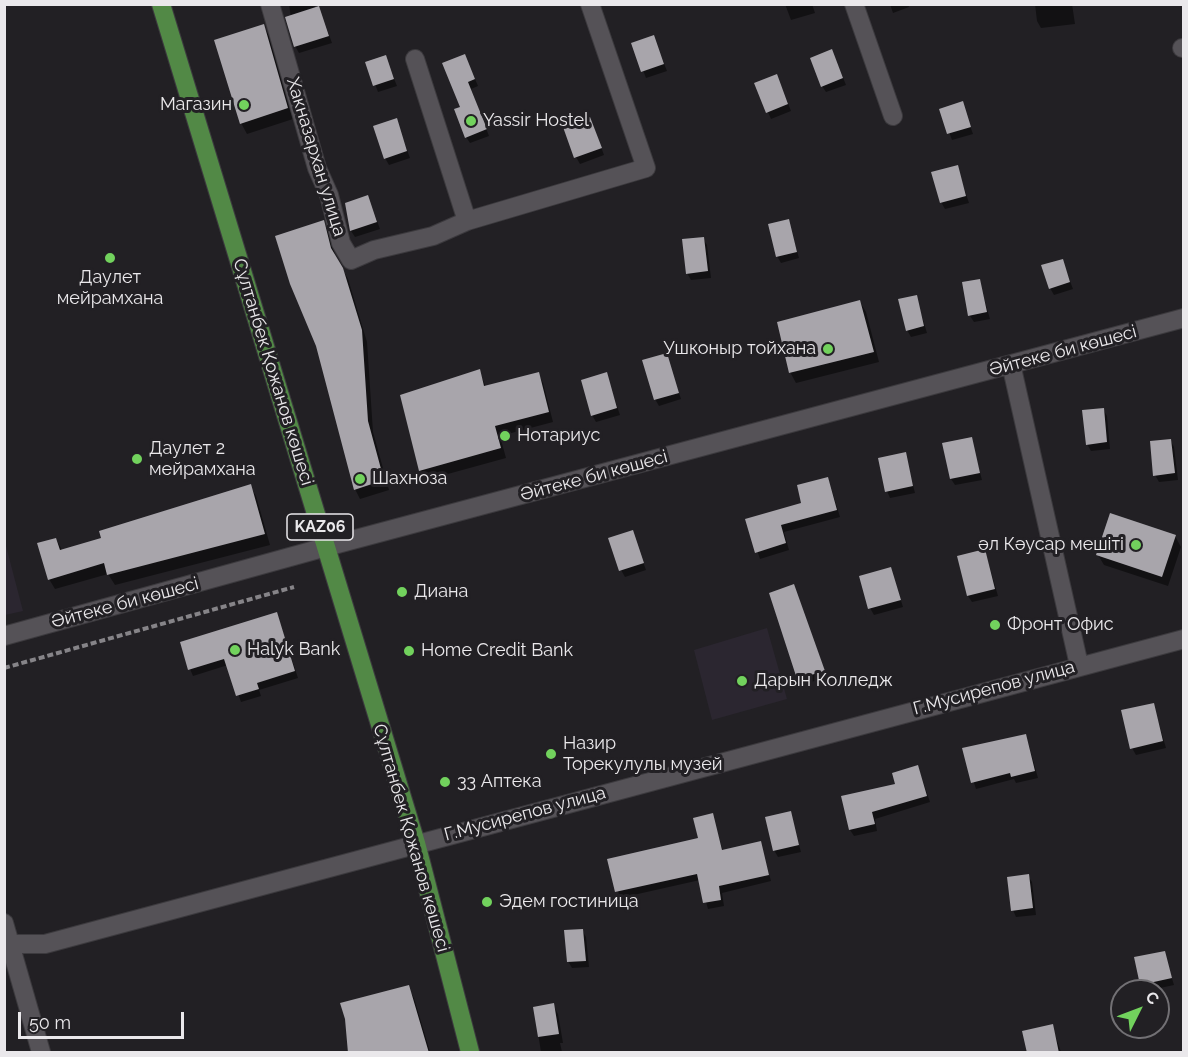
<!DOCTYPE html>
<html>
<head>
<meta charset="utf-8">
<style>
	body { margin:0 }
	#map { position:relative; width:1188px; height:1057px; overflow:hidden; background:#222024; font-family:Raleway,sans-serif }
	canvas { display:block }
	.frame { position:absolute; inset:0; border:6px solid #eae8eb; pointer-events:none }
	.north { position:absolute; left:1110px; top:979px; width:60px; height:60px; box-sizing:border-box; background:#222024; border:2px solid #727074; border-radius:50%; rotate:48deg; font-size:16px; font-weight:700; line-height:24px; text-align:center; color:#eae8eb }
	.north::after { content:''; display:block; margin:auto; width:21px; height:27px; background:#72d25d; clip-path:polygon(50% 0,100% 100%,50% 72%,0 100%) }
	.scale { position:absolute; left:18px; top:1012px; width:166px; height:27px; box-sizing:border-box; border:3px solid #eae8eb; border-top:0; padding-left:8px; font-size:18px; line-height:21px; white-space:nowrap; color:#eae8eb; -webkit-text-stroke:4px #222024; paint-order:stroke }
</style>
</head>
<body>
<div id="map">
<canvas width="1188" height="1057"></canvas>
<div class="frame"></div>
<div class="north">С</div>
<div class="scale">50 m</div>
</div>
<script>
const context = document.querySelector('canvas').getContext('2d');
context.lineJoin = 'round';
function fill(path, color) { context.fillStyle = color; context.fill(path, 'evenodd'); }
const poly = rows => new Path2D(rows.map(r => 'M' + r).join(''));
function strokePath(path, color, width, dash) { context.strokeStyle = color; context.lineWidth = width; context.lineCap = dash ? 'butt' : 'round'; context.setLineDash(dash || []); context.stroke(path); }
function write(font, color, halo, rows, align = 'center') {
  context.font = font + ' Raleway,sans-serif'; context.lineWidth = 6; context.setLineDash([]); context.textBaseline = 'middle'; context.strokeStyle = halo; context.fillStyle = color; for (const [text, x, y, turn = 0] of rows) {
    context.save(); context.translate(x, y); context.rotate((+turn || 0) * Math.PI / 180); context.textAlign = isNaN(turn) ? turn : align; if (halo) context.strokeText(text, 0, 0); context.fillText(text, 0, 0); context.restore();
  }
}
fill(poly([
	[5,542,23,611,5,615,4,615],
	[767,628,787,699,712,720,694,650]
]), '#2b2630');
fill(poly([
	[289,4,314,4,316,9,319,8,332,43,299,53,295,46],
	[785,4,812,4,815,13,791,20],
	[890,4,908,4,909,7,893,13],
	[1035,4,1072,4,1075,24,1041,28,1037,21],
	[263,25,269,36,293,119,247,134,241,123],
	[653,36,667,71,646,78,633,44],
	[465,56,478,86,471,89,489,136,470,143,466,137,462,108],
	[385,57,397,86,378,92,367,63],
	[835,58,846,85,826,92,822,86],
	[780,83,791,111,771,119,768,112],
	[962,103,973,134,952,140,941,110],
	[396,120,410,158,389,165,385,158],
	[593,125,604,155,580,164,576,157],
	[957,167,969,203,945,209,941,202],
	[368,197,380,229,355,237,351,231],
	[788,220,799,258,781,263,777,256],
	[323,221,328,231,336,258,348,279,367,342,373,432,389,490,360,499,355,489],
	[703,239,707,245,711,278,691,280,687,273],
	[1062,260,1073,289,1054,295,1050,288],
	[979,281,990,319,974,322,970,316],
	[916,297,927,333,911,337,907,330],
	[860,302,866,312,879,362,796,383,790,372],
	[666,355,681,399,659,406,655,399],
	[479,371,486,387,538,373,543,383,553,422,500,436,506,458,426,480,421,471,402,396],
	[606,374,620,415,596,422,592,415],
	[1103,409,1107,416,1110,449,1091,451,1087,444],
	[971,439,982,480,955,485,951,479],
	[1170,440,1174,447,1178,480,1159,482,1155,475],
	[905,454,915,493,890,498,887,491],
	[828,478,840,517,784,532,789,550,760,559,747,520,803,504],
	[250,486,256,496,270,545,115,585,108,574,55,589,49,579,56,539,62,550,103,539],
	[632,532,646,570,625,577,621,570],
	[1175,536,1181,547,1168,586,1104,565,1098,555],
	[985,551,998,596,972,602,968,596],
	[891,569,903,607,874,615,870,608],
	[794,586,827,677,802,685,798,678],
	[277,614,298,678,259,690,261,696,241,702,228,665,193,676,190,669],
	[1153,704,1166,748,1136,755,1132,748],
	[1026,735,1038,778,1016,783,1014,779,976,789,963,749],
	[918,767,930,802,875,819,877,831,854,836,850,830],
	[790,813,801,852,778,857,774,850],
	[712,815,723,851,760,843,771,881,722,893,724,906,708,909,700,880,620,898,609,860,700,839],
	[1028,876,1032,882,1036,915,1016,917,1013,910],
	[582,930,586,937,589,967,572,968,568,961],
	[1164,952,1174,985,1146,991,1142,984],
	[408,987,414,998,430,1052,350,1052],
	[553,1005,558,1014,563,1043,560,1043,562,1052,541,1052,534,1008],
	[1052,1026,1061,1052,1028,1052]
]), '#0007');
fill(poly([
	[319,6,329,36,294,47,285,17],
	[264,24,288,108,240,124,214,40],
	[654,35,664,64,641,72,631,43],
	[832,49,843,78,821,87,810,58],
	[465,54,475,79,468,82,487,129,465,138,454,109,460,107,442,63],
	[386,55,394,79,373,86,365,62],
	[777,74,788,104,766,113,754,83],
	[963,101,971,127,947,134,939,109],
	[590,117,602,148,574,158,563,127],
	[397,118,407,151,384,159,373,126],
	[958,165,966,196,940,203,931,172],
	[368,195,377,222,350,231,345,203],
	[789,219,797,252,776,257,768,224],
	[324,220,331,248,343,268,362,330,368,421,384,480,354,490,316,346,290,284,275,236],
	[704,237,708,271,686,274,682,239],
	[1063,259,1070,282,1049,289,1041,265],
	[980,279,987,312,968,316,962,282],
	[917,295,924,326,906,331,898,299],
	[860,300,874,352,789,373,777,322],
	[667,353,679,393,654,400,642,360],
	[480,369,484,386,539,372,549,412,495,426,501,448,419,471,400,395],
	[607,372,617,408,591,416,581,380],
	[1104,408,1107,442,1086,445,1082,410],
	[972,437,980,473,950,479,942,443],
	[1171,439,1175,473,1153,476,1150,441],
	[906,452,913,486,885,492,878,458],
	[828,477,837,510,781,525,786,543,755,553,745,519,801,503,797,485],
	[251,484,265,534,107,575,104,563,48,580,37,543,56,538,60,550,101,538,99,531],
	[1110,513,1176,535,1162,577,1096,555],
	[633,530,644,563,619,571,608,538],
	[985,549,995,589,967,596,957,556],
	[891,567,901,600,868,609,859,576],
	[794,584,825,671,797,679,769,593],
	[277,612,295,671,257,683,259,689,236,696,224,659,188,670,180,642],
	[1154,703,1163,741,1130,749,1121,710],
	[1026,734,1035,771,1011,777,1010,773,971,783,962,748],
	[918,765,927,796,872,812,875,824,849,830,841,796,895,784,892,773],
	[791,811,799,845,773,851,765,817],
	[713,813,722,850,761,841,769,875,719,886,721,900,703,903,697,874,615,892,607,859,698,838,693,818],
	[1029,874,1033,908,1011,911,1007,877],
	[583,929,586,961,567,962,564,930],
	[1165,951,1172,978,1140,985,1134,957],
	[409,985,429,1053,348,1053,345,1019,340,1003],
	[554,1003,559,1034,538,1037,533,1007],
	[1053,1024,1059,1053,1027,1053,1022,1031]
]), '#a8a5ab');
const minor = poly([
	[270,4,317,168,329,195,341,243,351,260,374,250,433,236,467,221],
	[854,4,893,116],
	[1182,48,1184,48],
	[415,59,467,221,646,168,590,4],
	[1011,364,1079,665],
	[4,636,326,547,1184,318],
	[4,923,41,1052],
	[4,944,45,944,1184,639]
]);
const primary = poly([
	[161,4,416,843,470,1052]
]);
strokePath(minor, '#3c3a3e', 20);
strokePath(primary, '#3c3a3e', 20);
strokePath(poly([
	[4,668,294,587]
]), '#868488', 4, [6, 3]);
strokePath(minor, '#555257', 18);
strokePath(primary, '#528946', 18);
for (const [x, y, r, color] of [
	[244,105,6,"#72d25d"],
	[471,121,6,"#72d25d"],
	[110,258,6,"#72d25d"],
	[828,349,6,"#72d25d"],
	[505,436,6,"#72d25d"],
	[137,459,6,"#72d25d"],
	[360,479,6,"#72d25d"],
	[1136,545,6,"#72d25d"],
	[402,592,6,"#72d25d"],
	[995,625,6,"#72d25d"],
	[235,650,6,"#72d25d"],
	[409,651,6,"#72d25d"],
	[742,681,6,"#72d25d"],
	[551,754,6,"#72d25d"],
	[445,782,6,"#72d25d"],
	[487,902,6,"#72d25d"]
]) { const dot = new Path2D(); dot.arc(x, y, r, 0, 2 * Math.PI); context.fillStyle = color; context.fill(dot); strokePath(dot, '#222024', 2); }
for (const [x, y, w] of [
	[320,527,66]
]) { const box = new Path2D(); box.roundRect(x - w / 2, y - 13, w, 26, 4.5); context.fillStyle = '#222024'; context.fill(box); strokePath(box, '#eae8eb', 1.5); }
write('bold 16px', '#eae8eb', null, [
	["KАZ06",320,527]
]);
write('18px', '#eae8eb', '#222024', [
	["Магазин",232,105,"right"],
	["Yassir Hostel",483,121],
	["Даулет",110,278,"center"],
	["мейрамхана",110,299,"center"],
	["Ушконыр тойхана",816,349,"right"],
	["Нотариус",517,436],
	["Даулет 2",149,449],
	["мейрамхана",149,470],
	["Шахноза",372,479],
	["әл Кәусар мешіті",1124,545,"right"],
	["Диана",414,592],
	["Фронт Офис",1007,625],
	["Halyk Bank",247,650],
	["Home Credit Bank",421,651],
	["Дарын Колледж",754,681],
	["Назир",563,744],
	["Торекулулы музей",563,765],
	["33 Аптека",457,782],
	["Эдем гостиница",499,902]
], 'left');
write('18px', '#eae8eb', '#222024', [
	["Хакназархан улица",316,157,73],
	["Әйтеке би көшесі",1063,351,-15],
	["Сұлтанбек Қожанов көшесі",273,372,73],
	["Әйтеке би көшесі",594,476,-15],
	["Әйтеке би көшесі",125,603,-15],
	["Г.Мусирепов улица",994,688,-15],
	["Г.Мусирепов улица",525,814,-15],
	["Сұлтанбек Қожанов көшесі",411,838,74]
]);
</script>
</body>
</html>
